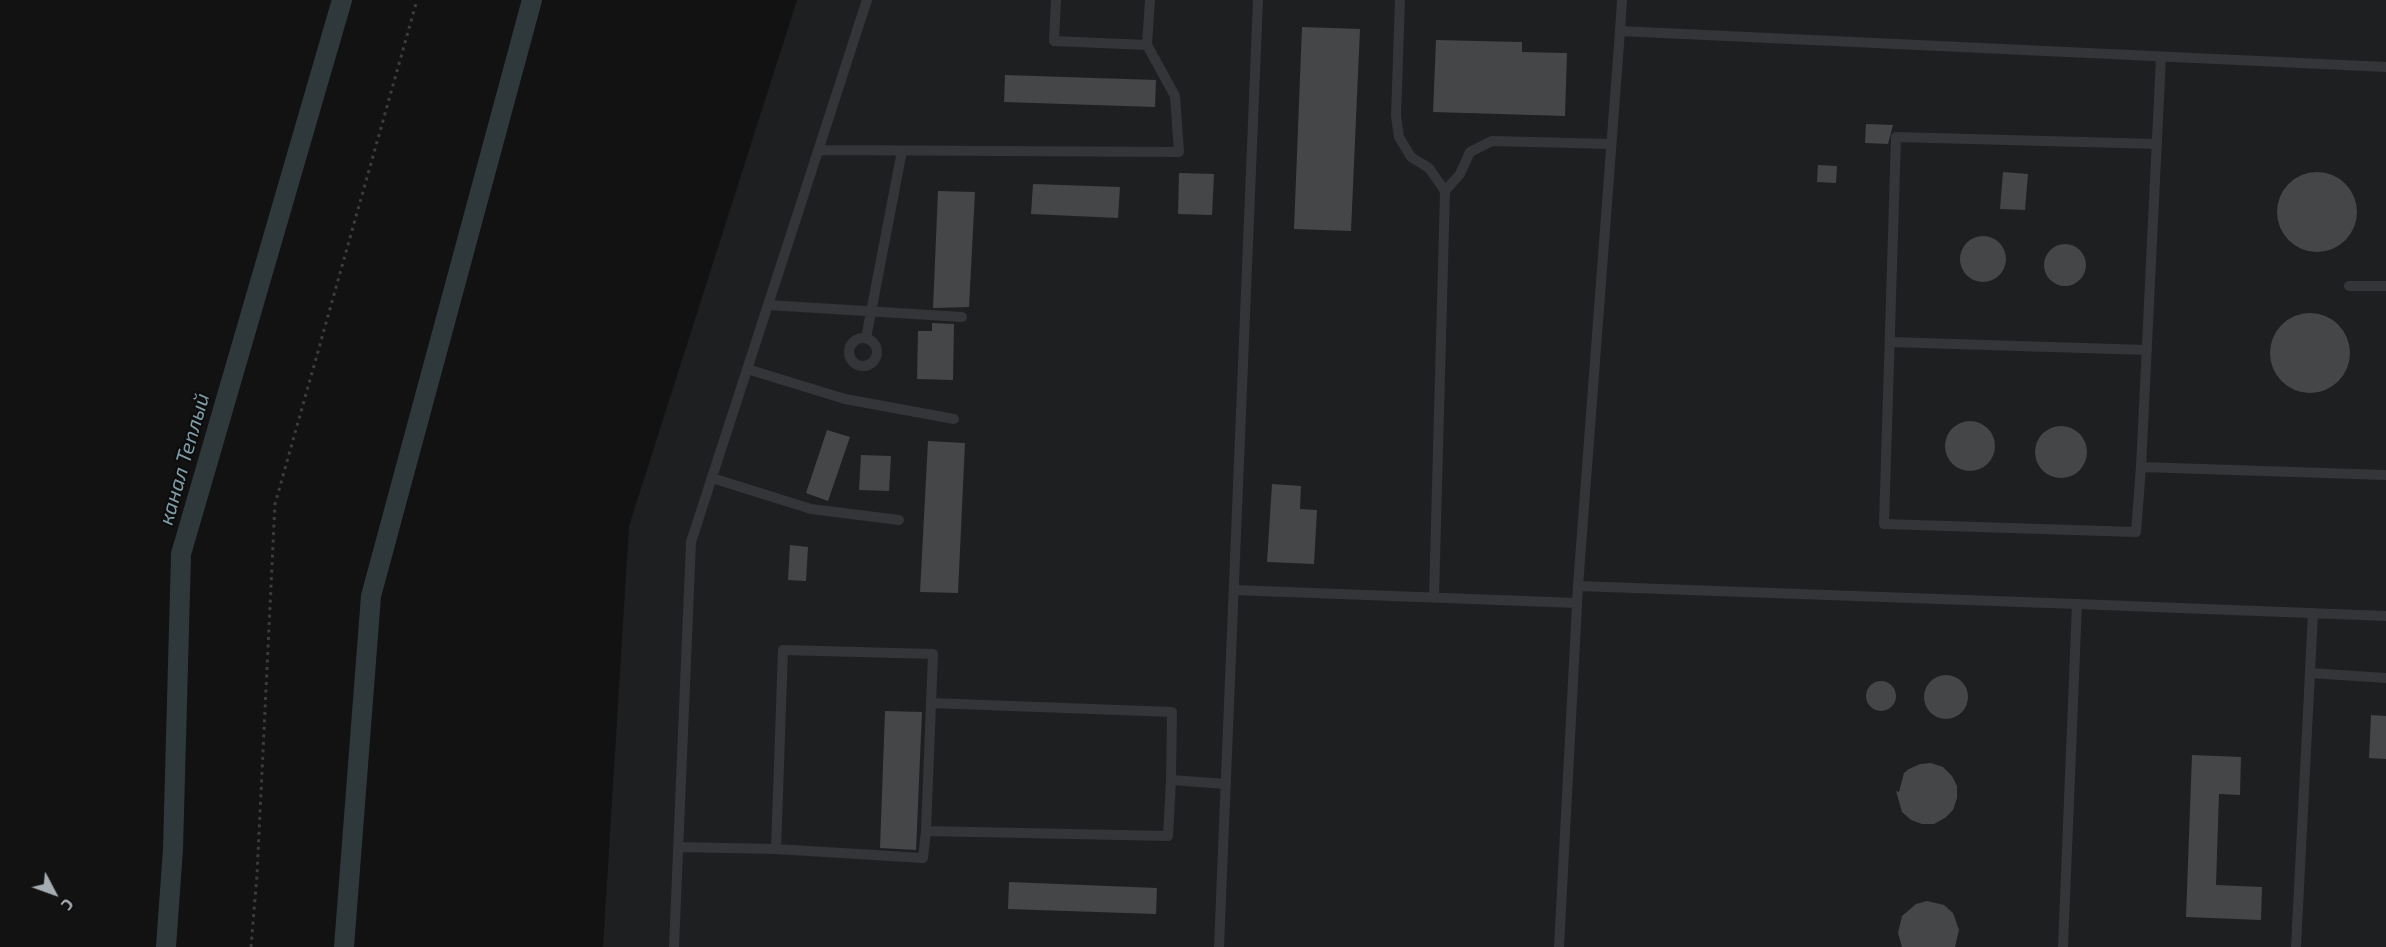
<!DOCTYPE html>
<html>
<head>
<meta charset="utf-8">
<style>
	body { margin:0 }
	#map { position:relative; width:2386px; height:947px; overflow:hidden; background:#121213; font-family:"Exo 2",sans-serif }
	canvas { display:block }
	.north { position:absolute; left:24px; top:863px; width:60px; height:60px; -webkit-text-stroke:4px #0d0d0e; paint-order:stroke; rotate:131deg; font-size:16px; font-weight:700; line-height:24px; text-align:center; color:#a5acb2 }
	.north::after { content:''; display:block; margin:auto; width:21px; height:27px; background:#a5acb2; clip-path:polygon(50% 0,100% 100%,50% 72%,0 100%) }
</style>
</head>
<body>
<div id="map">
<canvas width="2386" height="947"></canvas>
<div class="north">С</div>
</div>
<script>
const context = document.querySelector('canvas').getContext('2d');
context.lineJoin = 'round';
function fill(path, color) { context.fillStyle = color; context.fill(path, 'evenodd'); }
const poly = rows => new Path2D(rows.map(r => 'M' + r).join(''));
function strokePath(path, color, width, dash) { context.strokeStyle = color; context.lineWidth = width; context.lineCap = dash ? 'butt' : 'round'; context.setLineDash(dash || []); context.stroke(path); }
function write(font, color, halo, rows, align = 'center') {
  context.font = font + ' "Exo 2",sans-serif'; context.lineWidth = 4.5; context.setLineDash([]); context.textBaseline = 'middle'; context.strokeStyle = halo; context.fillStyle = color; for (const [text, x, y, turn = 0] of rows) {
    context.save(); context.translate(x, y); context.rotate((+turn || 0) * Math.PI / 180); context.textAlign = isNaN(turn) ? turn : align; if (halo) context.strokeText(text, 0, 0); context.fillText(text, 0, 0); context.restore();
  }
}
fill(poly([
	[797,0,2386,0,2386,947,603,947,629,526]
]), '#1e1f20');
strokePath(poly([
	[166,947,173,849,181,554,342,0],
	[344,947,371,596,532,0]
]), '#2f393c', 20);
fill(poly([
	[1302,27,1360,29,1351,231,1294,229],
	[1436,40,1522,42,1522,52,1567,53,1565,116,1433,112],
	[1005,75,1156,80,1155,107,1004,102],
	[1866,124,1893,125,1888,144,1865,143],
	[1818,165,1837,166,1836,183,1817,182],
	[2003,172,2028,174,2025,210,2000,209],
	'2277 212a40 40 0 1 1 80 0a40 40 0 1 1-80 0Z',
	[1179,173,1214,174,1212,215,1178,214],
	[1033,184,1120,187,1118,218,1031,214],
	[938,191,975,192,969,307,933,308],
	'1960 259a23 23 0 1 1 46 0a23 23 0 1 1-46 0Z',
	'2044 265a21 21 0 1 1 42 0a21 21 0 1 1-42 0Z',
	'2270 353a40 40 0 1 1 80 0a40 40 0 1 1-80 0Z',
	[932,323,954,324,953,380,917,379,918,331,932,331],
	'1945 446a25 25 0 1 1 50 0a25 25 0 1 1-50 0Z',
	'2035 452a26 26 0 1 1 52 0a26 26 0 1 1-52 0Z',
	[827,430,850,437,828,501,806,493],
	[928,441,965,443,958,593,920,592],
	[861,455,891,456,889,491,859,490],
	[1272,484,1301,486,1300,509,1317,510,1314,564,1267,562],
	[790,545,808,547,806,581,788,580],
	'1924 697a22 22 0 1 1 44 0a22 22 0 1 1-44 0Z',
	'1866 696a15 15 0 1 1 30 0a15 15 0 1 1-30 0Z',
	[885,711,922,712,916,850,880,848],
	[2371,715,2386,716,2386,759,2369,758],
	[2192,755,2241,757,2240,795,2219,794,2216,885,2262,887,2261,920,2186,917],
	[1931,763,1943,767,1952,776,1957,786,1957,798,1953,810,1945,818,1934,824,1922,824,1911,820,1902,812,1896,791,1899,792,1904,773,1909,769,1920,764],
	[1009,882,1157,888,1156,914,1008,909],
	[1927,901,1944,905,1953,913,1959,930,1955,947,1902,947,1898,933,1902,916,1916,904]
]), '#444648');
strokePath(poly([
	[251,947,257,875,275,504,417,0]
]), '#3a3c3f', 3, [3, 4.5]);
strokePath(poly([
	[1056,0,1054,41,1147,45],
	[1400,0,1396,116,1399,137,1411,157,1429,168,1445,191,1434,597],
	[1620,31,1622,0],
	[2161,57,2141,467,2386,475],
	[818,150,1179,152,1175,96,1147,45,1150,0],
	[1445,191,1460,174,1470,152,1492,141,1611,144],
	[2349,286,2386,286],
	[768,305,962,317],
	'849 352a14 14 0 1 1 28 0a14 14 0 1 1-28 0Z',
	[866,338,902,151],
	[1890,342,2147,350],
	[747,369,845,399,954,419],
	[2141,467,2136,532,1884,524,1896,137,2157,144],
	[712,478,811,509,899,520],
	[1578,586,1620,31,2386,67],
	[1234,590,1577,603],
	[2077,604,2386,616],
	[2310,673,2386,678],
	[1171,780,1172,712,931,703,926,831,1168,836,1171,780,1226,784],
	[926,831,923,858,776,849,783,650,933,654,931,703],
	[678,847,776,849],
	[674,947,691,542,867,0],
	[1219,947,1258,0],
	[1559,947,1578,586,2077,604,2063,947],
	[2296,947,2313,613]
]), '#343538', 10);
write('italic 21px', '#809ea9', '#0d0d0e', [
	["канал Теплый",184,459,-74]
]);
</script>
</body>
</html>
